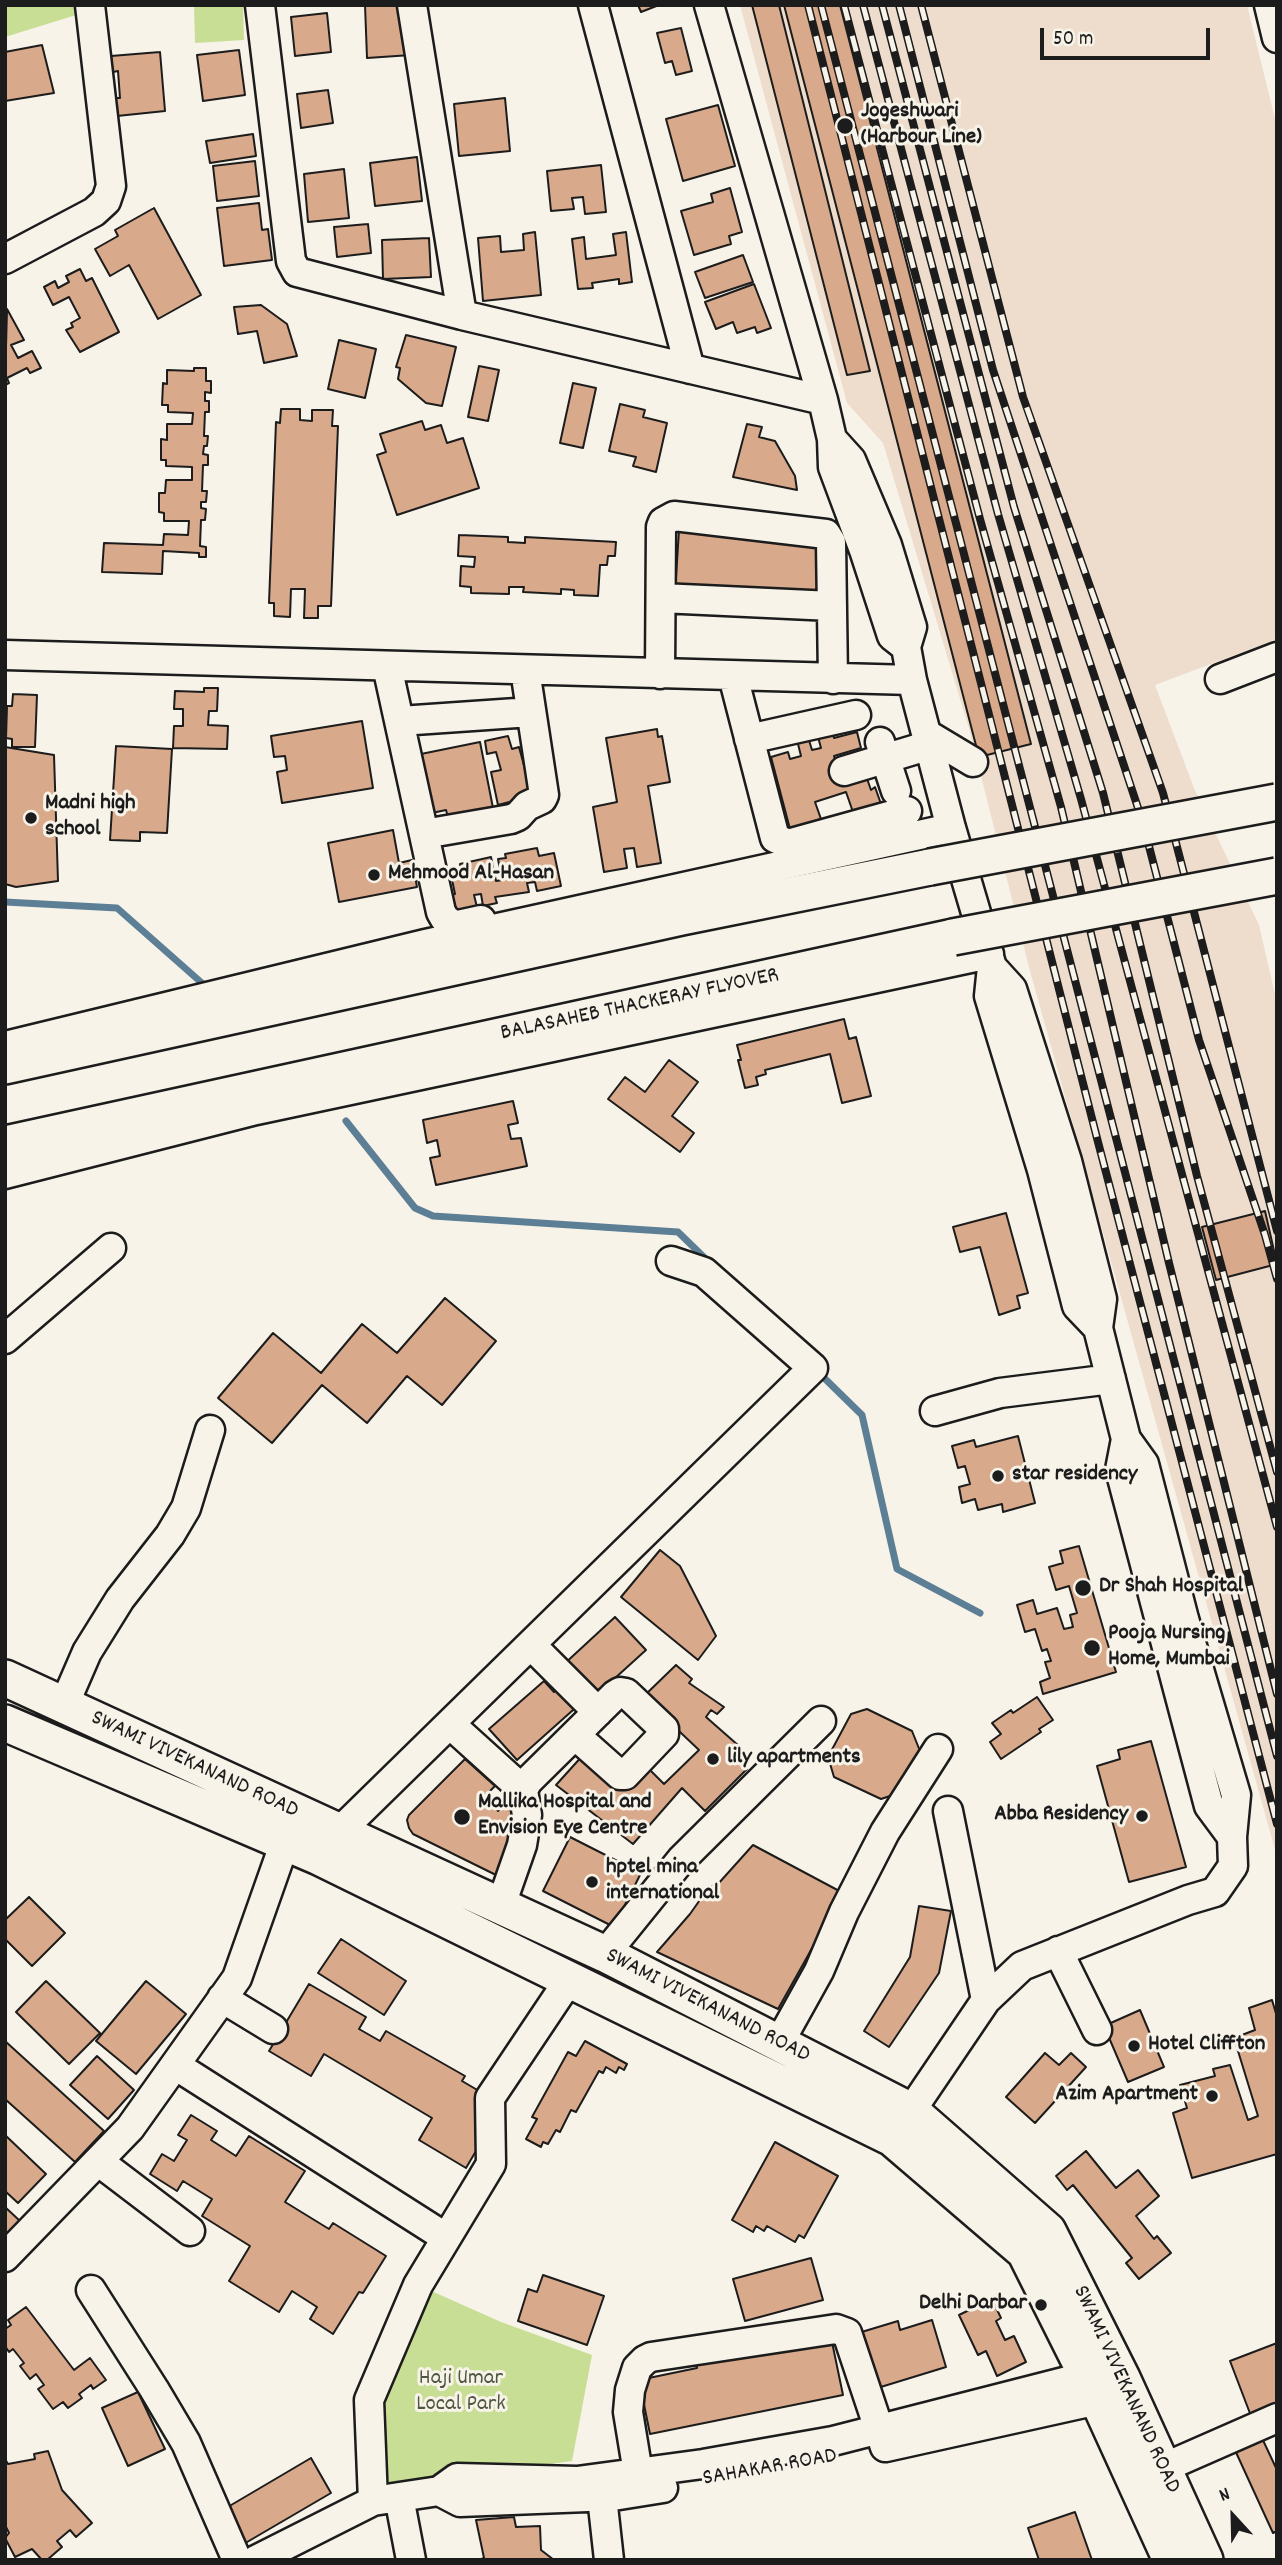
<!DOCTYPE html>
<html>
<head>
<meta charset="utf-8">
<style>
	body { margin:0 }
	#map { position:relative; width:1282px; height:2565px; overflow:hidden; background:#f7f3e8; font-family:Dekko,sans-serif }
	canvas { display:block }
	.frame { position:absolute; inset:0; border:7px solid #1c1c1c; pointer-events:none }
	.north { position:absolute; left:1198px; top:2481px; width:70px; height:70px; -webkit-text-stroke:5px #f7f3e8; paint-order:stroke; rotate:338deg; font-size:19px; font-weight:700; line-height:28px; text-align:center; color:#1c1c1c }
	.north::after { content:''; display:block; margin:auto; width:24px; height:32px; background:#1c1c1c; clip-path:polygon(50% 0,100% 100%,50% 72%,0 100%) }
	.scale { position:absolute; left:1040px; top:28px; width:170px; height:32px; box-sizing:border-box; border:4px solid #1c1c1c; border-top:0; padding-left:9px; font-size:21px; line-height:24px; white-space:nowrap; color:#1c1c1c; -webkit-text-stroke:5px #f7f3e8; paint-order:stroke }
</style>
</head>
<body>
<div id="map">
<canvas width="1282" height="2565"></canvas>
<div class="frame"></div>
<div class="north">N</div>
<div class="scale">50 m</div>
</div>
<script>
const context = document.querySelector('canvas').getContext('2d');
context.lineJoin = 'round';
function fill(path, color) { context.fillStyle = color; context.fill(path, 'evenodd'); }
const poly = rows => new Path2D(rows.map(r => 'M' + r).join(''));
function strokePath(path, color, width, dash) { context.strokeStyle = color; context.lineWidth = width; context.lineCap = dash ? 'butt' : 'round'; context.setLineDash(dash || []); context.stroke(path); }
function write(font, color, halo, rows, align = 'center') {
  context.font = font + ' Dekko,sans-serif'; context.lineWidth = 6; context.setLineDash([]); context.textBaseline = 'middle'; context.strokeStyle = halo; context.fillStyle = color; for (const [text, x, y, turn = 0] of rows) {
    context.save(); context.translate(x, y); context.rotate((+turn || 0) * Math.PI / 180); context.textAlign = isNaN(turn) ? turn : align; if (halo) context.strokeText(text, 0, 0); context.fillText(text, 0, 0); context.restore();
  }
}
fill(poly([
	[740,5,1247,5,1277,127,1277,639,1155,685,1194,788,1259,925,1277,1003,1277,1857,1030,971,970,732,883,443,847,403]
]), '#edc');
fill(poly([
	[5,5,74,5,76,15,5,37],
	[194,5,243,5,244,40,195,43],
	[418,2285,501,2322,592,2355,572,2461,390,2486,369,2400]
]), '#c7de94');
strokePath(poly([
	[5,902,117,908,203,984],
	[346,1121,415,1208,433,1216,678,1232,710,1263],
	[817,1371,862,1415,897,1569,980,1613]
]), '#5d7f96', 7);
const building = poly([
	[365,5,409,5,411,55,367,58,365,5],
	[638,5,659,5,641,12,638,5],
	[752,5,779,5,870,371,847,375,752,5],
	[784,5,840,5,1031,744,979,757,784,5],
	[327,13,331,52,295,56,291,17,327,13],
	[681,28,692,71,676,75,672,61,665,63,657,33,681,28],
	[42,45,54,93,5,101,5,52,42,45],
	[239,50,245,95,203,101,197,55,239,50],
	[160,52,165,111,117,116,115,98,120,98,118,71,113,72,111,56,160,52],
	[328,90,333,123,301,128,297,94,328,90],
	[505,98,510,151,459,156,454,104,505,98],
	[718,105,735,166,683,181,666,119,718,105],
	[253,134,256,156,210,163,206,141,253,134],
	[417,157,422,201,375,206,370,163,417,157],
	[255,161,259,196,217,201,213,166,255,161],
	[601,165,606,212,585,214,583,197,572,198,574,209,551,211,547,171,601,165],
	[344,169,349,218,308,222,304,174,344,169],
	[730,188,742,232,729,236,731,244,694,255,681,211,713,202,711,194,730,188],
	[259,203,262,230,268,229,272,260,224,266,217,208,259,203],
	[154,208,201,295,158,319,129,265,110,276,95,249,118,236,115,230,154,208],
	[368,224,371,253,337,257,334,227,368,224],
	[535,232,541,295,483,301,478,238,500,236,501,252,524,250,523,234,535,232],
	[626,232,632,282,619,284,619,279,592,283,593,288,578,289,572,239,584,237,586,259,616,255,613,234,626,232],
	[429,238,431,277,383,279,382,240,429,238],
	[743,255,753,282,705,298,695,272,743,255],
	[80,269,86,281,92,278,119,332,80,352,66,330,73,327,71,323,80,318,69,297,53,305,44,287,55,281,58,288,69,282,66,276,80,269],
	[754,284,771,328,757,333,755,327,737,333,733,322,716,329,705,302,754,284],
	[261,305,287,324,297,356,264,363,257,331,238,334,234,307,261,305],
	[7,309,24,340,11,345,18,358,32,351,41,368,30,373,27,368,7,378,9,383,5,385,7,309],
	[406,335,456,347,442,406,426,403,398,379,400,368,396,367,406,335],
	[339,340,376,349,365,398,328,389,339,340],
	[479,366,499,370,488,421,468,417,479,366],
	[194,368,206,368,206,381,211,381,211,393,205,392,205,401,209,401,209,412,205,412,204,436,208,436,207,446,204,446,203,454,208,455,208,465,203,465,202,491,207,491,206,502,201,502,201,508,206,509,205,520,201,520,200,546,206,547,206,557,199,557,199,553,163,551,162,574,102,572,104,543,163,545,164,534,188,535,189,521,164,521,164,513,159,512,159,493,165,493,166,480,192,480,192,467,166,466,166,460,161,460,161,439,167,440,167,424,192,424,193,413,168,412,168,405,162,405,163,383,167,384,167,370,194,371,194,368],
	[573,383,596,388,583,448,560,443,573,383],
	[620,404,645,410,643,417,667,423,656,472,633,466,636,457,609,451,620,404],
	[281,409,300,409,300,420,312,421,312,410,333,410,332,426,338,426,331,606,318,606,318,618,304,618,305,589,291,589,290,617,274,616,274,603,269,603,276,422,280,423,281,409],
	[422,421,425,430,441,425,447,443,463,438,479,488,397,515,377,455,386,452,380,434,422,421],
	[747,424,762,427,759,437,775,441,795,476,797,490,733,477,747,424],
	[679,530,820,538,816,601,675,593,679,530],
	[459,535,508,537,508,542,525,543,525,537,616,542,615,556,608,556,607,565,600,565,598,596,574,595,574,590,561,589,561,594,523,592,524,587,509,587,509,594,471,593,471,587,460,586,461,566,474,567,475,557,458,556,459,535],
	[204,688,218,688,217,711,209,711,208,725,228,726,227,749,173,748,174,726,183,726,183,709,174,709,175,691,204,692,204,688],
	[13,694,37,695,35,747,12,747,12,739,6,738,7,706,12,706,13,694],
	[362,721,373,788,282,803,277,772,287,770,285,756,274,757,271,736,362,721],
	[657,729,658,737,662,736,670,782,648,786,661,863,637,867,634,848,624,849,627,868,604,872,593,807,617,802,606,738,657,729],
	[832,729,834,738,857,732,861,748,834,756,841,781,865,773,871,790,875,787,881,804,854,815,846,792,815,802,821,819,790,829,771,757,788,752,790,759,801,756,797,740,808,737,812,750,821,748,817,733,832,729],
	[508,736,512,749,519,747,525,769,529,766,536,795,498,805,491,772,501,770,496,752,487,754,485,741,508,736],
	[480,742,493,808,448,817,446,810,432,813,421,754,480,742],
	[116,746,172,749,167,833,140,832,140,841,110,840,116,746],
	[5,747,54,755,58,881,16,887,5,884,5,747],
	[393,830,399,863,412,860,417,887,339,902,328,843,393,830],
	[537,848,539,856,554,853,561,886,537,891,535,882,527,883,529,892,495,897,497,903,483,906,481,894,474,895,477,907,454,911,451,895,455,894,450,870,461,869,460,864,491,857,496,881,502,880,498,859,506,858,505,854,537,848],
	[844,1019,849,1039,856,1037,871,1096,842,1103,830,1054,765,1070,766,1074,756,1077,758,1085,745,1088,738,1060,741,1060,737,1045,844,1019],
	[669,1060,698,1082,672,1116,694,1133,680,1152,608,1099,625,1077,645,1092,669,1060],
	[513,1101,518,1123,508,1125,511,1139,521,1138,527,1166,436,1185,430,1158,440,1156,437,1140,427,1143,423,1120,513,1101],
	[1265,1211,1277,1264,1216,1280,1202,1227,1265,1211],
	[1006,1213,1028,1293,1017,1296,1020,1308,999,1315,980,1247,960,1252,953,1227,1006,1213],
	[445,1298,496,1341,442,1405,407,1376,367,1423,322,1385,272,1443,218,1398,273,1333,321,1373,362,1324,397,1353,445,1298],
	[1018,1436,1035,1503,1003,1512,1002,1504,978,1510,975,1499,962,1503,959,1487,970,1484,965,1466,958,1468,952,1446,974,1440,976,1447,1018,1436],
	[1079,1546,1116,1672,1043,1694,1040,1682,1050,1678,1045,1662,1051,1661,1047,1649,1042,1651,1035,1629,1025,1632,1017,1605,1033,1600,1037,1614,1057,1608,1064,1629,1073,1627,1070,1615,1077,1613,1069,1586,1056,1590,1049,1567,1063,1563,1060,1551,1079,1546],
	[660,1550,680,1566,716,1636,698,1660,621,1597,660,1550],
	[615,1617,646,1650,592,1699,562,1666,615,1617],
	[676,1665,692,1679,689,1683,724,1707,717,1714,711,1710,706,1717,739,1746,731,1754,747,1769,705,1811,682,1788,633,1844,556,1785,584,1754,643,1763,664,1784,699,1750,643,1697,676,1665],
	[544,1681,554,1692,564,1682,582,1702,517,1760,489,1729,544,1681],
	[1037,1697,1053,1720,1039,1729,1041,1732,1001,1759,990,1742,1001,1734,992,1723,1011,1710,1013,1713,1037,1697],
	[867,1709,912,1731,920,1751,896,1794,881,1799,834,1777,828,1757,851,1714,867,1709],
	[1151,1741,1186,1867,1129,1882,1097,1766,1120,1759,1118,1750,1151,1741],
	[465,1759,495,1786,483,1798,498,1811,508,1798,523,1810,510,1824,519,1835,498,1876,413,1834,409,1828,407,1820,409,1815,465,1759],
	[570,1837,641,1873,614,1927,543,1891,570,1837],
	[753,1845,843,1893,778,2009,657,1952,690,1914,709,1887,718,1884,753,1845],
	[29,1897,65,1933,32,1966,5,1939,5,1920,29,1897],
	[919,1906,951,1911,939,1973,889,2047,864,2031,910,1957,919,1906],
	[341,1939,406,1981,384,2015,318,1973,341,1939],
	[46,1981,100,2033,69,2064,16,2012,46,1981],
	[146,1981,186,2014,136,2074,96,2041,146,1981],
	[309,1984,366,2017,359,2029,380,2041,386,2031,465,2076,462,2081,503,2105,466,2168,419,2140,432,2118,324,2054,311,2076,269,2051,309,1984],
	[1272,2000,1277,2017,1277,2154,1192,2178,1173,2113,1187,2108,1180,2085,1215,2076,1213,2069,1230,2065,1248,2120,1258,2116,1234,2038,1255,2030,1249,2008,1272,2000],
	[1140,2010,1164,2067,1128,2082,1104,2026,1140,2010],
	[5,2041,104,2131,75,2162,5,2099,5,2041],
	[585,2041,627,2064,624,2070,619,2067,616,2073,606,2067,603,2073,599,2071,576,2112,571,2110,560,2132,556,2130,548,2144,543,2142,541,2147,526,2139,537,2119,532,2117,568,2052,576,2056,585,2041],
	[1045,2053,1059,2065,1071,2053,1086,2067,1035,2123,1006,2097,1045,2053],
	[97,2056,134,2090,108,2119,70,2085,97,2056],
	[191,2115,217,2131,211,2140,236,2156,249,2136,305,2171,285,2202,329,2229,333,2223,386,2256,363,2293,359,2292,333,2334,310,2319,317,2307,292,2291,279,2312,229,2281,250,2246,202,2216,212,2199,183,2181,177,2191,150,2174,162,2154,174,2161,187,2140,178,2135,191,2115],
	[5,2135,46,2174,18,2203,5,2191,5,2135],
	[775,2142,838,2176,804,2238,799,2235,795,2242,767,2226,764,2231,756,2226,753,2232,732,2220,775,2142],
	[1086,2151,1116,2188,1138,2170,1159,2196,1136,2216,1154,2239,1157,2236,1171,2253,1139,2279,1126,2263,1132,2258,1073,2185,1067,2190,1056,2176,1086,2151],
	[5,2207,20,2221,5,2237,5,2207],
	[811,2258,823,2300,745,2321,733,2279,811,2258],
	[543,2275,604,2296,587,2345,518,2321,528,2289,537,2292,543,2275],
	[992,2299,1001,2318,996,2321,1005,2340,1014,2336,1026,2362,997,2376,986,2351,978,2355,959,2315,992,2299],
	[26,2307,74,2370,90,2358,106,2380,93,2389,91,2385,79,2394,82,2398,68,2408,63,2402,53,2409,38,2389,44,2385,36,2374,30,2379,20,2366,24,2363,13,2349,9,2352,5,2346,5,2329,11,2325,8,2320,26,2307],
	[932,2320,946,2367,871,2390,855,2334,898,2321,900,2330,932,2320],
	[832,2342,843,2395,650,2434,639,2380,697,2368,696,2364,832,2342],
	[1277,2343,1277,2407,1251,2416,1230,2361,1277,2343],
	[138,2392,165,2449,128,2466,102,2408,138,2392],
	[1261,2436,1277,2470,1277,2531,1273,2533,1234,2448,1261,2436],
	[48,2451,62,2490,92,2523,76,2537,70,2530,57,2541,62,2547,47,2560,42,2560,32,2549,15,2557,5,2538,9,2533,5,2525,5,2459,8,2464,35,2459,34,2454,48,2451],
	[311,2458,331,2493,242,2545,221,2511,311,2458],
	[1075,2512,1092,2560,1039,2560,1028,2528,1075,2512],
	[514,2517,516,2527,540,2526,541,2550,554,2560,479,2560,484,2558,476,2520,514,2517]
]);
fill(building, '#d9a98b');
strokePath(building, '#1c1c1c', 2);
const minor = poly([
	[260,5,291,261,297,272,462,315,823,400],
	[412,5,462,315],
	[593,5,690,369],
	[709,5,823,400,832,439,833,467,864,550,892,636,906,647],
	[1269,5,1277,38],
	[5,259,94,212,106,201,111,186,90,5],
	[832,439,851,460,887,545,912,627,906,647,912,680,951,828,992,967,989,996,1042,1170,1077,1306,1098,1328],
	[661,598,832,606],
	[5,655,912,680],
	[387,666,441,912,445,919,452,924,458,925,481,920],
	[660,674,661,527,663,522,674,516,826,534,831,542,833,679],
	[733,676,775,838,788,844,907,811],
	[1220,679,1277,657],
	[400,721,531,712],
	[928,735,973,762],
	[749,739,856,715],
	[880,742,896,791],
	[844,771,930,745],
	[424,834,511,819,518,816,527,806,542,799,544,795,525,670],
	[5,1046,425,944,951,828],
	[5,1174,256,1110,989,954],
	[5,1339,111,1248],
	[935,1411,1000,1393,1111,1379],
	[1126,1439,1120,1470,1209,1806,1232,1837],
	[531,1645,598,1712],
	[64,1705,87,1652,120,1599,170,1535,186,1508,210,1430],
	[450,1724,523,1790],
	[948,1811,986,2000],
	[327,1847,339,1832,813,1368,704,1272,671,1261],
	[501,1905,522,1845,527,1815,523,1790,528,1781,615,1695,620,1692,626,1693,664,1729,664,1734,625,1775,620,1775,575,1735],
	[1058,1951,1097,2030],
	[605,1954,681,1860,821,1721],
	[222,1998,273,2029],
	[779,2043,819,1971,844,1912,885,1832,938,1749],
	[175,2065,445,2237],
	[900,2127,986,2000,1022,1966,1188,1900,1215,1892,1233,1866,1232,1837,1236,1795,1184,1619,1144,1464,1126,1439,1098,1328,1102,1299,1067,1161,1012,989,992,967],
	[98,2161,190,2231],
	[5,2257,130,2128,237,1978,291,1825],
	[91,2290,154,2389,186,2443,237,2560],
	[886,2447,1098,2400],
	[1163,2468,1277,2418],
	[638,2473,628,2412,630,2390,637,2368,645,2360,651,2357,836,2329,847,2333,885,2447],
	[439,2491,460,2502,613,2496,663,2488],
	[399,2497,411,2560],
	[602,2497,609,2560],
	[373,2501,369,2400,418,2285,491,2164,490,2098,569,1980],
	[256,2560,373,2501,439,2491,457,2478,577,2481,703,2464,833,2441,1087,2376]
]);
const major = poly([
	[5,1066,682,917,930,867],
	[5,1144,953,937],
	[5,1678,605,1954,911,2111,1048,2231,1122,2378,1205,2560],
	[5,1723,319,1857,892,2138,1025,2252,1087,2376,1171,2560]
]);
strokePath(minor, '#1c1c1c', 33);
strokePath(major, '#1c1c1c', 40);
strokePath(minor, '#f7f3e8', 28);
strokePath(major, '#f7f3e8', 35);
const rail = poly([
	[808,5,1098,1142,1277,1824],
	[821,5,1277,1756],
	[844,5,980,519,1061,807,1169,1263,1277,1694],
	[863,5,998,514,1081,799,1277,1527],
	[882,5,1014,507,1103,793,1197,1176,1277,1472],
	[899,5,993,370,1143,823,1199,1040,1265,1235,1277,1279],
	[921,5,1023,397,1163,793,1277,1231]
]);
strokePath(rail, '#1c1c1c', 8);
strokePath(rail, '#f7f3e8', 5, [16]);
const majorBridge = poly([
	[930,867,1277,802],
	[953,937,1277,876]
]);
strokePath(majorBridge, '#1c1c1c', 40, []);
strokePath(majorBridge, '#f7f3e8', 35);
for (const [x, y, r, color] of [
	[845,126,9,"#1c1c1c"],
	[31,818,7,"#1c1c1c"],
	[374,875,7,"#1c1c1c"],
	[998,1476,7,"#1c1c1c"],
	[1083,1588,9,"#1c1c1c"],
	[1092,1648,9,"#1c1c1c"],
	[713,1759,7,"#1c1c1c"],
	[1142,1816,7,"#1c1c1c"],
	[462,1817,9,"#1c1c1c"],
	[592,1882,7,"#1c1c1c"],
	[1134,2046,7,"#1c1c1c"],
	[1212,2096,7,"#1c1c1c"],
	[1041,2305,7,"#1c1c1c"]
]) { const dot = new Path2D(); dot.arc(x, y, r, 0, 2 * Math.PI); context.fillStyle = color; context.fill(dot); strokePath(dot, '#f7f3e8', 2.5); }
write('bold 23px', '#1c1c1c', '#f7f3e8', [
	["Jogeshwari",861,113],
	["(Harbour Line)",861,139],
	["Madni high",45,805],
	["school",45,831],
	["Mehmood Al-Hasan",388,875],
	["star residency",1012,1476],
	["Dr Shah Hospital",1099,1588],
	["Pooja Nursing",1108,1635],
	["Home, Mumbai",1108,1661],
	["lily apartments",727,1759],
	["Mallika Hospital and",478,1804],
	["Envision Eye Centre",478,1830],
	["Abba Residency",1128,1816,"right"],
	["hptel mina",606,1869],
	["international",606,1895],
	["Hotel Cliffton",1148,2046],
	["Azim Apartment",1198,2096,"right"],
	["Delhi Darbar",1027,2305,"right"]
], 'left');
write('23px', '#1c1c1c', '#f7f3e8', [
	["BALASAHEB THACKERAY FLYOVER",640,1006,-12],
	["SWAMI VIVEKANAND ROAD",194,1766,25],
	["SWAMI VIVEKANAND ROAD",707,2007,27],
	["SWAMI VIVEKANAND ROAD",1125,2390,65],
	["SAHAKAR ROAD",770,2469,-10]
]);
write('23px', '#4f5640', '#f7f3e8', [
	["Haji Umar",461,2380],
	["Local Park",461,2406]
]);
</script>
</body>
</html>
